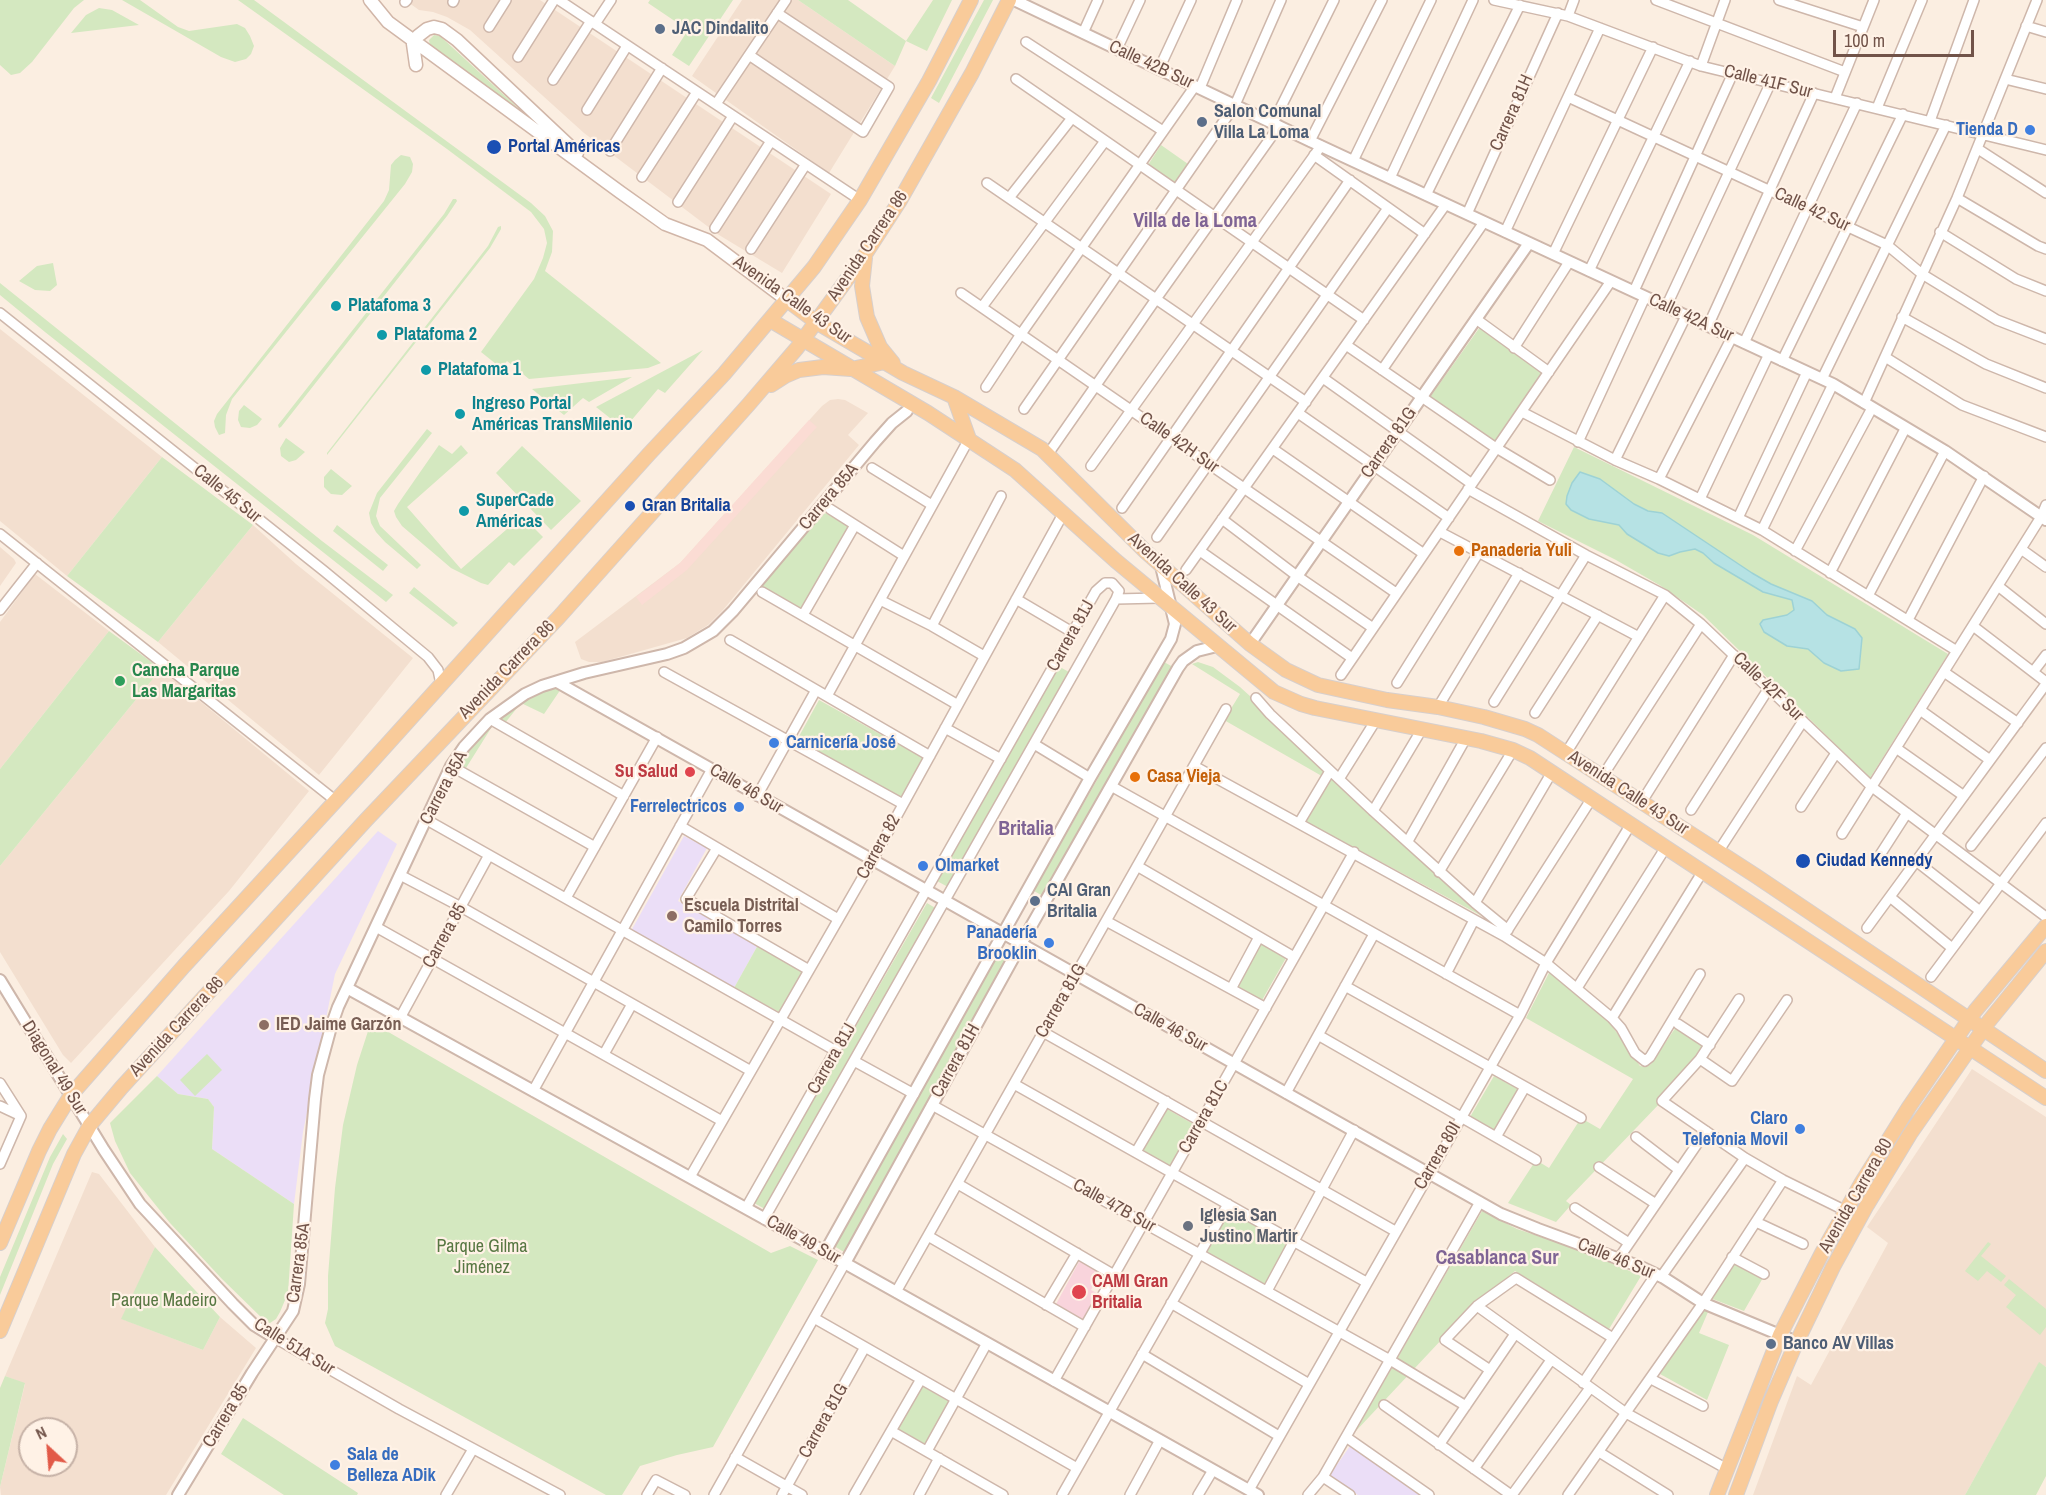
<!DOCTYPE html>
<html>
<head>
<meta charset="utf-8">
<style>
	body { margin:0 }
	#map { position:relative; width:2046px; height:1495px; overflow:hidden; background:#fbeee1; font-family:"Archivo Narrow",sans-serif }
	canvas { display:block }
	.north { position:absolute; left:18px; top:1417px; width:60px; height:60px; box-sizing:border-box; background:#fff2e6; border:2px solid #c6b2a7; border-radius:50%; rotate:334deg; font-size:16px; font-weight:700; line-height:24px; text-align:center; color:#715349 }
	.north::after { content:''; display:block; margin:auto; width:21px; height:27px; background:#e25a48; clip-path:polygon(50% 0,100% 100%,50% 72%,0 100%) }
	.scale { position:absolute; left:1833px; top:30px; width:141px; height:27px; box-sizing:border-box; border:3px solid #715349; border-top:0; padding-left:8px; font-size:18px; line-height:21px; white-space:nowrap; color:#715349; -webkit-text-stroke:4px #fff2e6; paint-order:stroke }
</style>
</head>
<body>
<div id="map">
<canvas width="2046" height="1495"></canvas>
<div class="north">N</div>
<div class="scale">100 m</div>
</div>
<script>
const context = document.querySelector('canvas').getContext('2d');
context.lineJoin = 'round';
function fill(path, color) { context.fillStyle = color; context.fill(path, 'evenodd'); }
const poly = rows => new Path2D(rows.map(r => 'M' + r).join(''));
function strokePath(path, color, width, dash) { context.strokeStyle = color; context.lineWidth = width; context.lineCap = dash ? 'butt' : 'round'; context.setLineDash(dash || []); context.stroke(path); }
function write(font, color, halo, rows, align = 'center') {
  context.font = font + ' "Archivo Narrow",sans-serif'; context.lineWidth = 4.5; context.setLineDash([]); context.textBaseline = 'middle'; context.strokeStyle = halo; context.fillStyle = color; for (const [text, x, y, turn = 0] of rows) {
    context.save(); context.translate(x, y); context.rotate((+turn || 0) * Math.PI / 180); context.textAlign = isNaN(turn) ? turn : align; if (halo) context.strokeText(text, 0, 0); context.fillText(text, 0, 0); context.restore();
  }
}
fill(poly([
	[405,0,540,0,831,194,782,273,719,235,584,133,470,30,447,17,433,12,419,10],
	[742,0,798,0,895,66,829,173,692,76],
	[0,329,162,457,67,576,0,521],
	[838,399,845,400,868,413,848,435,859,445,723,610,708,625,687,638,602,662,589,662,581,659,575,642,680,563,822,406,830,400],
	[253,525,296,564,413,658,319,775,158,642],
	[0,547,14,559,16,563,0,586],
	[35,574,109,631,0,769,0,622],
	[161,669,309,791,229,891,71,1063,63,1055,0,952,0,866],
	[1972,1069,2046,1117,2046,1367,2039,1363,1965,1495,1753,1495,1797,1376,1811,1385,1888,1243,1867,1227],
	[92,1172,99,1174,155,1247,122,1319,203,1350,220,1317,256,1348,166,1495,1,1495,0,1487,25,1384,5,1376],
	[30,1429,66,1429,66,1465,30,1465]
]), '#f3dfcf');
fill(poly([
	[809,420,817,427,687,570,642,605,636,597,680,563]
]), '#fbdcd4');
fill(poly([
	[378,831,397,844,335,974,303,1132,294,1204,212,1149,214,1107,208,1099,178,1094,157,1076],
	[684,836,707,848,678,901,758,945,734,988,631,931],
	[1350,1446,1419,1495,1358,1495,1330,1475]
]), '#ebdef7');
fill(poly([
	[1080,1260,1101,1272,1091,1290,1099,1294,1084,1322,1055,1306]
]), '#f9d4dc');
fill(poly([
	[0,0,84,0,74,8,32,62,20,73,11,75,0,65],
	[122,0,140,0,178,27,189,31,237,24,245,28,250,36,254,46,251,54,246,59,235,62,221,57],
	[238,0,254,0,531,203,545,216,553,231,552,252,545,271,661,363,648,368,529,379,507,361,501,368,481,352,534,279,543,258,547,243,544,229,531,212,447,149],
	[650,0,733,0,689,66,672,55,688,30,648,3],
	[798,0,848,0,906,41,933,0,952,0,927,51,906,41,895,66],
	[984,0,993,0,939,103,931,98],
	[99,8,112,10,139,25,71,33,86,15],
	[434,35,440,36,529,118,430,46,429,40],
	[1161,145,1188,164,1175,183,1148,165],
	[401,155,410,157,413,164,412,172,405,184,232,399,226,415,225,433,219,435,215,427,214,421,217,414,384,201,389,190,391,165,395,160],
	[453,199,456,199,457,201,447,216,281,427,279,428,278,425,444,214],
	[501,226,501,229,490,248,327,455,327,453,488,246,498,227],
	[53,263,57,285,50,291,35,290,19,281,37,266],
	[0,283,322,541,393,595,386,602,45,332,0,295],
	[1480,327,1544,373,1494,442,1430,397],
	[703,350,665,393,658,389,624,429,596,407],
	[632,377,589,402,583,398,564,415,532,389],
	[244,405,262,419,257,425,250,428,241,427,238,420,239,411],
	[427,429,432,433,380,498,376,516,380,526,421,565,417,569,385,542,376,532,371,523,369,513,377,493],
	[286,438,305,452,296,460,289,462,281,456,280,448],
	[439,445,452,454,461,445,468,453,407,507,461,569,522,516,543,537,514,566,509,562,488,585,481,583,451,568,402,526,396,517,394,511,398,504],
	[522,446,581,501,551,530,496,473],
	[1574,447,1753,535,1948,654,1870,778,1703,615,1661,586,1616,560,1538,521],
	[162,457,253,525,158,642,67,576],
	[331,469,352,486,342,495,331,494,324,487,324,477],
	[825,513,850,527,802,610,759,586],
	[337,525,388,565,383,571,333,531],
	[414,587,458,623,453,627,409,593],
	[109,631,161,669,0,866,0,769],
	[1164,662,1173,667,1043,896,1034,891],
	[1198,662,1213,667,1240,687,1508,930,1301,819,1327,779,1224,720,1240,694,1192,664],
	[1058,666,1069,672,948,887,937,881],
	[558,685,563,686,544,714,521,703,505,723,497,719,521,700],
	[819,700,923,758,901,797,797,740],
	[493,725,466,768,458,764,472,744,487,729],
	[927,903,937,909,765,1209,754,1203],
	[1260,943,1286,958,1261,1002,1235,987],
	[758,945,805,971,781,1013,734,988],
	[999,950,1009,956,844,1252,834,1246],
	[1550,971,1608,1020,1640,1066,1646,1067,1651,1064,1678,1024,1705,1042,1698,1058,1662,1101,1566,1201,1571,1205,1556,1222,1508,1203,1536,1160,1549,1168,1581,1118,1600,1129,1633,1079,1526,1018],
	[371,1022,771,1253,790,1246,818,1260,713,1447,677,1455,640,1466,622,1495,606,1495,335,1346,325,1323,328,1309,328,1276,335,1188,343,1125,357,1065],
	[207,1054,222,1070,195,1096,180,1080],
	[157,1076,178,1094,208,1099,214,1107,212,1149,294,1204,288,1293,280,1312,276,1319,270,1323,266,1322,222,1279,170,1223,130,1173,115,1141,110,1123],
	[1494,1076,1521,1091,1496,1132,1470,1117],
	[1167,1109,1195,1125,1170,1167,1142,1151],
	[63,1134,67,1139,53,1164,0,1295,0,1277,50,1157],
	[1230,1210,1291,1243,1266,1286,1206,1253],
	[1482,1211,1517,1229,1586,1252,1641,1276,1609,1329,1515,1271,1473,1306,1355,1432],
	[1988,1242,1991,1244,1981,1256,2006,1276,2001,1282,1987,1271,1978,1281,1965,1271],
	[155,1247,220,1317,203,1350,121,1319],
	[1734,1261,1764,1276,1744,1311,1710,1298],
	[2009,1279,2046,1309,2046,1327,2040,1335,2006,1307,2016,1295,2004,1285],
	[1703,1310,1708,1312,1699,1333,1729,1345,1707,1400,1660,1374],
	[2039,1362,2046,1367,2046,1476,2036,1495,1965,1495],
	[5,1376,25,1383,0,1487,0,1388],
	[922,1386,950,1402,925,1445,897,1429],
	[243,1418,358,1493,357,1495,284,1495,221,1454]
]), '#d4e8c0');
const water = poly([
	[1580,472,1600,479,1634,504,1648,511,1662,513,1752,573,1771,584,1812,601,1827,615,1855,629,1862,638,1859,669,1841,671,1824,663,1808,649,1787,646,1764,632,1760,624,1763,620,1787,615,1794,610,1792,600,1763,592,1714,563,1703,553,1695,549,1680,552,1669,556,1658,553,1627,534,1619,525,1589,519,1571,510,1566,504,1567,496,1572,483,1580,472]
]);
fill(water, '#b6e2e4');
strokePath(water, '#9dd2d5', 1.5);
const minor = poly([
	[559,0,860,200],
	[1494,0,1568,16,1701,66,2046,150],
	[1656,0,1845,72],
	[1779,0,1863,27],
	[405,2,407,0],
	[453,2,454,0],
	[1568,16,1574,0],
	[595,24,611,0],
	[2026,26,2046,32],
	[489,27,506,0],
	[1083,33,1098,0],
	[1026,42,1163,131],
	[1117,49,1140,0],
	[749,55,863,132,889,87,777,13],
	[518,57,554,0],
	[1701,66,1725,0],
	[1159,69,1191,0],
	[1016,79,1364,320],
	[2005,79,2046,89],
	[553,80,591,21],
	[1200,88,1237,0],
	[1568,97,1887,245,1922,274,1997,320,2046,339],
	[1835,98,1874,0],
	[716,104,786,0],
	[1877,108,1922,0],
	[587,110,627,46],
	[1930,121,1974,0],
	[1273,123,1334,0],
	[1310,141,1382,0],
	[1978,149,2046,193],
	[610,151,662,68],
	[1314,155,1425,234],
	[1353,161,1431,0],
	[642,177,697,92],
	[1390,178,1473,0],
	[987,183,1306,402],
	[1426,195,1520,5],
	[1009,198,1072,118],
	[1957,198,2038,246,2046,249],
	[678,202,733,116],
	[1467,214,1558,13],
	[715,228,771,141],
	[1505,232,1600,28],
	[1940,232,2016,279,2046,291],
	[751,249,806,164],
	[1553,254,1653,47],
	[1589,271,1690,61],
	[1634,291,1733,73],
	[961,293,1396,593],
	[982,307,1105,141],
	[1666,307,1771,82],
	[0,313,324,571,428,657,438,670,441,684],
	[1902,317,1986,364,2046,388],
	[1476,319,1549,372],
	[1708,326,1814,93],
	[1744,343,1857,103],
	[1346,345,1493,446,1550,480],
	[1514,348,1569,262],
	[1885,357,1962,405,2046,437],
	[1782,361,1903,114],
	[1382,370,1484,222],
	[1323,378,1472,484],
	[1822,379,1946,125],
	[986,387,1021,334,1195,86],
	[1864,403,1957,198,2037,0],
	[1024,409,1235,105,1281,0],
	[1522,412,1615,460,1659,479,1762,530,1957,651],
	[1298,413,1449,518],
	[1578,442,1645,297],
	[1273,449,1424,554],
	[1048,454,1156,299,1279,126],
	[1615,460,1686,316],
	[1091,466,1321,146],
	[872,468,932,505],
	[1659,479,1732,337],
	[1468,489,1586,555,1665,595,1701,624,1872,787,2046,917],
	[1700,499,1769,354],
	[1122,508,1350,180],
	[830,509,904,556],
	[1738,518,1807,372],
	[1222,519,1297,576,1373,628],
	[1762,530,1833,384],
	[1440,532,1639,637],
	[0,534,336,801],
	[1157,537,1388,208],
	[2021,549,2046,567],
	[1200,551,1352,658],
	[1795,551,1872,408],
	[1186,570,1446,204],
	[1830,573,1905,429],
	[1998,586,2046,624],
	[762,592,958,705],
	[1868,596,1945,451],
	[1016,599,1072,632],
	[1116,599,1159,598],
	[880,600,932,626,984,656],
	[0,610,37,563],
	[803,615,855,525],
	[1908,620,1984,476],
	[932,626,1001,496],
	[1973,626,2046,682],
	[730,640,930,756],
	[664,672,903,804],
	[1944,672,2018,723],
	[2033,672,2046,655],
	[1341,675,1611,281],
	[1397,683,1479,552],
	[827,696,969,439],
	[1256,698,1270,714,1373,811,1475,903,1508,930],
	[1494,702,1586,555],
	[1438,707,1519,573],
	[1920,710,1990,760],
	[1535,713,1598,615],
	[490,719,624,796],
	[945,728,1001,759],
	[1034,744,1090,778],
	[1896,748,1964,796],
	[1566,753,1665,595],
	[451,766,595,847],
	[1194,766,1504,936,1546,963,1612,1018,1621,1028,1635,1053,1645,1061,1650,1057,1700,974],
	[1602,777,1701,624],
	[1339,779,1376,720],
	[1111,786,1520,1015],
	[757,796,816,690],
	[1641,803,1734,655],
	[1801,807,1836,753],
	[1691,810,1769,688],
	[1373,811,1422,729],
	[427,820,836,1051],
	[1299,823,1330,771],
	[680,826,838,919],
	[1842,834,2041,517,2046,505],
	[1408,841,1466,738],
	[1971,846,2046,748],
	[717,848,686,899,809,970],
	[1718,852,1803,721],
	[1878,858,1907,813],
	[1916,861,1980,911],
	[1137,866,1294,957],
	[1439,872,1513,750],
	[400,875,461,907,751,1071],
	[1890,897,1952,948],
	[566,898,657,737],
	[1475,903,1552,772],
	[1106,921,1266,1008],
	[376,927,722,1121],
	[1867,928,2046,684],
	[1505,934,1592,798],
	[1446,974,1474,920],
	[1931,977,2046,823],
	[1345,986,1581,1118],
	[1577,988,1666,847],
	[1231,989,1259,937],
	[1739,999,1700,1059,1662,1101,1745,1158,1783,1180,1846,1211],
	[400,1018,489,855],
	[1612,1018,1703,871],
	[1678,1024,1710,1045],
	[1043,1032,1395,1231],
	[1318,1035,1536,1160],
	[604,1054,632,1004],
	[1700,1059,1732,1081,1787,1000],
	[854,1061,914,1094],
	[0,1083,21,1116],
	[1014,1084,1366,1282],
	[533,1091,712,769],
	[1286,1093,1374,934],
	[932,1105,1390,1360,1466,1406],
	[0,1106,19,1115],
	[1496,1137,1525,1087],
	[1636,1137,1679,1170],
	[1136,1152,1166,1101],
	[0,1164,21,1116],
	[1599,1167,1656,1204],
	[690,1177,872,861,1063,514],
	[958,1184,1114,1275],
	[746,1208,1096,591,1105,583,1112,583,1119,591,1116,599,764,1219],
	[1575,1208,1629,1243],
	[1756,1222,1803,1244],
	[928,1236,1085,1327],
	[1732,1257,1764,1274],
	[1619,1258,1706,1131],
	[1661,1277,1745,1158],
	[1267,1291,1354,1130],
	[896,1292,1226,709],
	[1171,1303,1309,1384],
	[1046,1305,1077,1253],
	[1477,1306,1626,1413,1727,1469],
	[814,1318,1077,1468],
	[275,1338,399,1409,560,1495],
	[1142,1354,1279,1436],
	[1490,1370,1445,1340,1477,1306,1516,1278,1613,1338],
	[1651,1379,1703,1406],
	[1054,1381,1354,852],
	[1583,1383,1656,1274],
	[1384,1405,1511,1495],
	[891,1431,1003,1495],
	[1346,1437,1429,1495],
	[1439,1445,1515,1334],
	[927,1451,987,1343],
	[1599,1452,1668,1495],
	[735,1457,802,1495],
	[1474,1469,1551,1360],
	[1323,1477,1350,1495],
	[1249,1490,1520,1015,1546,963,1631,824],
	[446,1495,473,1449],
	[647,1495,656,1480,685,1495],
	[714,1495,845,1263],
	[782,1495,865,1347],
	[854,1495,921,1379],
	[919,1495,939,1458],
	[1062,1495,1228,1204],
	[1130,1495,1160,1440],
	[1198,1495,1213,1470],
	[1308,1495,1323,1477,1480,1202],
	[1512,1495,1590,1388],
	[1568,1495,1703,1303,1783,1180]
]);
const tertiary = poly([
	[1014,0,1310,141,1833,384,1945,451,2046,520],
	[1250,644,1529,243],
	[557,682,1501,1214,1538,1229,1641,1267,1664,1278,1703,1303,1797,1342],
	[0,980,104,1150,140,1204,233,1304,254,1325,275,1338],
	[347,988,825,1252,1258,1495],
	[825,1252,1090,778,1171,639,1175,624,1161,566],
	[845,1263,1021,944,1178,668,1183,661,1197,651,1217,646],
	[178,1495,252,1373,293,1311,299,1284,315,1099,318,1075,331,1027,338,1007,451,766,464,747,490,719,525,694,542,686,584,673,667,654,684,648,713,631,733,611,875,442,892,423,907,411]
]);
const secondary = poly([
	[370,0,388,22,620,192,665,224,707,240,787,300],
	[416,65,413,44,418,36,427,29,434,27,442,29,457,40,577,153]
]);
const primary = poly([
	[865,258,862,286,867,317,880,347,893,363],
	[787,300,816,322,903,373,954,397,1042,449,1146,552,1250,644,1286,670,1318,685,1387,700,1438,707,1484,717,1525,729,1538,735,1756,876,2046,1071],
	[770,320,928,413,1015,470,1116,561,1274,692,1301,704,1315,708,1481,741,1513,750,1530,758,2046,1098],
	[771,385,785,376,799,370,823,367,851,369,885,362],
	[954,397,969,439],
	[0,1243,39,1151,50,1129,71,1095,184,966,364,770,649,454,724,374,814,267,860,200,929,81,971,0],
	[0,1331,74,1154,90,1125,121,1088,366,820,558,618,749,404,797,348,866,253,899,202,972,73,1009,0],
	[1717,1495,1780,1335,1822,1253,1862,1182,1909,1107,1975,1011,2046,926],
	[1736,1495,1771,1401,1793,1350,1833,1267,1867,1205,1910,1134,1989,1021,2046,951]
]);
strokePath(minor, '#ceb7ab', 12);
strokePath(tertiary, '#ceb7ab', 14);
strokePath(secondary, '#d1b6a8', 15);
strokePath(primary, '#d7cfcc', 16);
strokePath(minor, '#fff', 9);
strokePath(tertiary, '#fff', 10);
strokePath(secondary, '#fff', 12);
strokePath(primary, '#f9cb9a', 14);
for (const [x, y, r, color] of [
	[660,29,6,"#5c6f8a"],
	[1202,122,6,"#5c6f8a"],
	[2030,130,6,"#3f7fe0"],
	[494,147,8,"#1a4fb4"],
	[336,306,6,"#0f9aa8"],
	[382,335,6,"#0f9aa8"],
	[426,370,6,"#0f9aa8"],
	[460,414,6,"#0f9aa8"],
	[630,506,6,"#1a4fb4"],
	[464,511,6,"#0f9aa8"],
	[1459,551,6,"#e8710a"],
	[120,681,6,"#2e9e5b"],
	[774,743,6,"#3f7fe0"],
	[690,772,6,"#e0444e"],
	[1135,777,6,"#e8710a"],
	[739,807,6,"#3f7fe0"],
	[1803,861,8,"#1a4fb4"],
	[923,866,6,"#3f7fe0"],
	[1035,901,6,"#5c6f8a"],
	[672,916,6,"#8d6e63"],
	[1049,943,6,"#3f7fe0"],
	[264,1025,6,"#8d6e63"],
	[1800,1129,6,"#3f7fe0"],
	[1188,1226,6,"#6b7280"],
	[1079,1292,8,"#e0444e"],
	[1771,1344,6,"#5c6f8a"],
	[335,1465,6,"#3f7fe0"]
]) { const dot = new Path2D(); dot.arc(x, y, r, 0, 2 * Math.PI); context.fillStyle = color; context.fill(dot); strokePath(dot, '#fff2e6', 2); }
write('bold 18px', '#4e5e75', '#fff2e6', [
	["JAC Dindalito",672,29],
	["Salon Comunal",1214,112],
	["Villa La Loma",1214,133],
	["CAI Gran",1047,891],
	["Britalia",1047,912],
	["Banco AV Villas",1783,1344]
], 'left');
write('18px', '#715349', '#fff2e6', [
	["Calle 42B Sur",1151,65,25],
	["Calle 41F Sur",1768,82,14],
	["Carrera 81H",1512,113,-66],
	["Calle 42 Sur",1812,210,25],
	["Avenida Carrera 86",868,246,-56],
	["Avenida Calle 43 Sur",792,300,35],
	["Calle 42A Sur",1691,318,25],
	["Calle 42H Sur",1179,443,35],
	["Carrera 81G",1389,443,-55],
	["Calle 45 Sur",227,494,39],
	["Carrera 85A",829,497,-50],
	["Avenida Calle 43 Sur",1182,583,42],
	["Carrera 81J",1071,636,-61],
	["Avenida Carrera 86",507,670,-46],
	["Calle 42F Sur",1768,687,44],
	["Carrera 85A",444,788,-62],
	["Calle 46 Sur",746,789,30],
	["Avenida Calle 43 Sur",1628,793,33],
	["Carrera 82",879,847,-61],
	["Carrera 85",445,936,-61],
	["Carrera 81G",1061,1001,-60],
	["Avenida Carrera 86",177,1027,-47],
	["Calle 46 Sur",1170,1028,29],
	["Carrera 81J",832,1059,-60],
	["Carrera 81H",956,1061,-61],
	["Diagonal 49 Sur",54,1068,58],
	["Carrera 81C",1204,1117,-60],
	["Carrera 80I",1438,1156,-60],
	["Avenida Carrera 80",1856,1196,-60],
	["Calle 47B Sur",1114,1206,29],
	["Calle 49 Sur",803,1240,29],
	["Calle 46 Sur",1616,1259,22],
	["Carrera 85A",299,1263,-82],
	["Calle 51A Sur",294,1347,32],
	["Carrera 85",226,1416,-59],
	["Carrera 81G",824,1421,-61]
]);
write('bold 18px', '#366cbe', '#fff2e6', [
	["Tienda D",2018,130],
	["Carnicería José",786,743,"left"],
	["Ferrelectricos",727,807],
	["Olmarket",935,866,"left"],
	["Panadería",1037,933],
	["Brooklin",1037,954],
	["Claro",1788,1119],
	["Telefonia Movil",1788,1140],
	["Sala de",347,1455,"left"],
	["Belleza ADik",347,1476,"left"]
], 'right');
write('bold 18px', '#164399', '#fff2e6', [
	["Portal Américas",508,147],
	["Gran Britalia",642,506],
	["Ciudad Kennedy",1816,861]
], 'left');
write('bold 18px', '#0d838f', '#fff2e6', [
	["Platafoma 3",348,306],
	["Platafoma 2",394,335],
	["Platafoma 1",438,370],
	["Ingreso Portal",472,404],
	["Américas TransMilenio",472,425],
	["SuperCade",476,501],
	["Américas",476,522]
], 'left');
write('bold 18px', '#c56008', '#fff2e6', [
	["Panaderia Yuli",1471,551],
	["Casa Vieja",1147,777]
], 'left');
write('bold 18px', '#27864d', '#fff2e6', [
	["Cancha Parque",132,671],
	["Las Margaritas",132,692]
], 'left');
write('bold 18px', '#be3a42', '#fff2e6', [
	["Su Salud",678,772],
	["CAMI Gran",1092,1282,"left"],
	["Britalia",1092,1303,"left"]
], 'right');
write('bold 18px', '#785e54', '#fff2e6', [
	["Escuela Distrital",684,906],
	["Camilo Torres",684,927],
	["IED Jaime Garzón",276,1025]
], 'left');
write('bold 18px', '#5b616d', '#fff2e6', [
	["Iglesia San",1200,1216],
	["Justino Martir",1200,1237]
], 'left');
write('18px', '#577742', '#fff2e6', [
	["Parque Gilma",482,1247],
	["Jiménez",482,1268],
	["Parque Madeiro",164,1301]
]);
write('bold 20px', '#7f6495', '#fff2e6', [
	["Villa de la Loma",1195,222],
	["Britalia",1026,830],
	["Casablanca Sur",1497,1259]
]);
</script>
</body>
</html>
